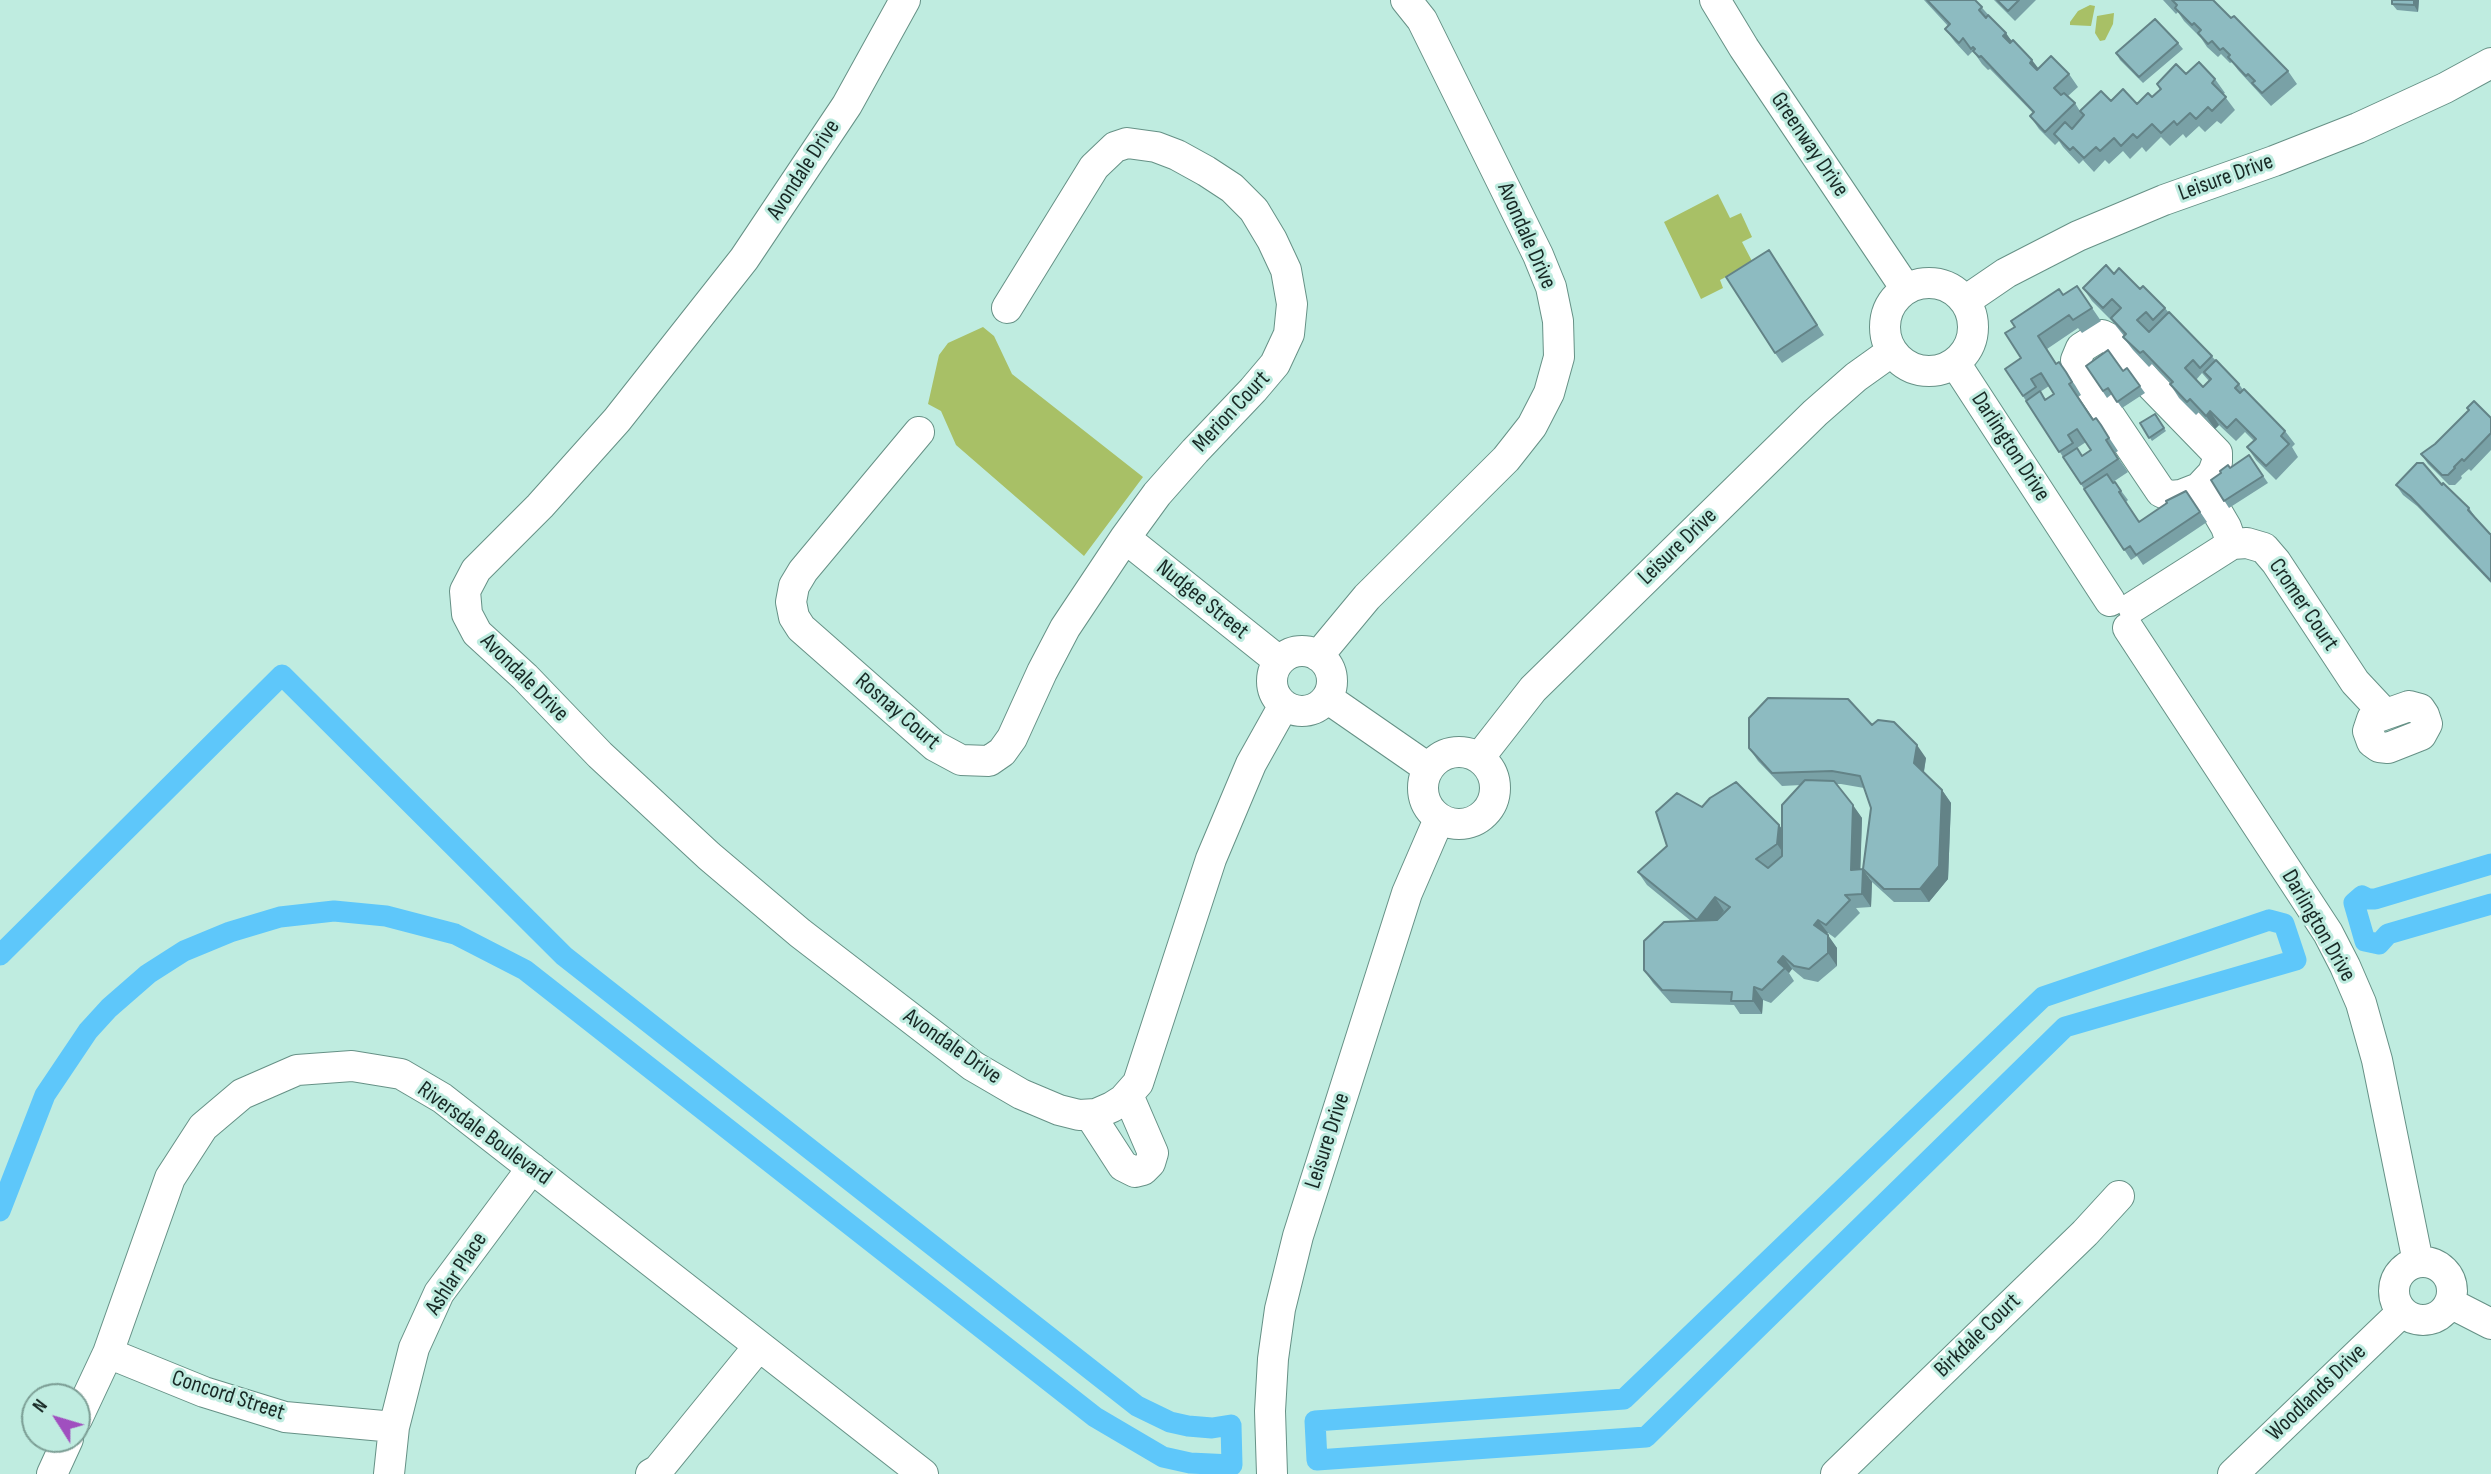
<!DOCTYPE html>
<html>
<head>
<meta charset="utf-8">
<style>
	body { margin:0 }
	#map { position:relative; width:2491px; height:1474px; overflow:hidden; background:#bfece0; font-family:"Sofia Sans Condensed",sans-serif }
	canvas { display:block }
	.north { position:absolute; left:21px; top:1383px; width:70px; height:70px; box-sizing:border-box; background:#bfece0; border:2px solid #7c9e95; border-radius:50%; rotate:307deg; font-size:19px; font-weight:700; line-height:28px; text-align:center; color:#182925 }
	.north::after { content:''; display:block; margin:auto; width:24px; height:32px; background:#a04fbf; clip-path:polygon(50% 0,100% 100%,50% 72%,0 100%) }
</style>
</head>
<body>
<div id="map">
<canvas width="2491" height="1474"></canvas>
<div class="north">N</div>
</div>
<script>
const context = document.querySelector('canvas').getContext('2d');
context.lineJoin = 'round';
function fill(path, color) { context.fillStyle = color; context.fill(path, 'evenodd'); }
const poly = rows => new Path2D(rows.map(r => 'M' + r).join(''));
function strokePath(path, color, width, dash) { context.strokeStyle = color; context.lineWidth = width; context.lineCap = dash ? 'butt' : 'round'; context.setLineDash(dash || []); context.stroke(path); }
function write(font, color, halo, rows, align = 'center') {
  context.font = font + ' "Sofia Sans Condensed",sans-serif'; context.lineWidth = 6; context.setLineDash([]); context.textBaseline = 'middle'; context.strokeStyle = halo; context.fillStyle = color; for (const [text, x, y, turn = 0] of rows) {
    context.save(); context.translate(x, y); context.rotate((+turn || 0) * Math.PI / 180); context.textAlign = isNaN(turn) ? turn : align; if (halo) context.strokeText(text, 0, 0); context.fillText(text, 0, 0); context.restore();
  }
}
fill(poly([
	[2090,5,2095,6,2091,26,2070,25,2070,22,2078,11],
	[2114,13,2113,24,2105,40,2100,41,2095,33,2097,16],
	[1718,194,1730,218,1741,213,1752,237,1742,242,1753,263,1720,280,1723,288,1701,299,1664,222],
	[983,327,994,336,1012,374,1143,477,1084,556,956,445,941,411,928,404,939,355,948,343]
]), '#a8c066');
strokePath(poly([
	[2491,864,2375,899,2368,899,2362,896,2354,903,2365,941,2379,944,2388,934,2491,904],
	[2269,920,2284,924,2296,960,2065,1027,1646,1437,1317,1460,1315,1421,1624,1399,2043,997,2269,920],
	[0,955,282,675,564,956,1137,1406,1170,1422,1188,1426,1212,1428,1231,1425,1232,1465,1190,1463,1163,1457,1095,1417,525,970,455,934,386,916,334,911,280,917,230,932,184,951,148,974,109,1008,88,1031,45,1095,0,1211]
]), '#5ec7fa', 21);
const minor = poly([
	[905,0,847,105,744,259,617,420,540,506,476,570,465,591,467,614,477,633,525,677,600,755,709,856,800,933,973,1066,1021,1094,1059,1110,1079,1115,1096,1114,1112,1107,1123,1100,1138,1083,1211,859,1251,764,1284,705],
	[1715,0,1744,48,1906,289],
	'1885 327a44 44 0 1 1 88 0a44 44 0 1 1-88 0Z',
	[1965,301,2006,273,2078,236,2164,200,2274,161,2358,128,2445,88,2491,63],
	[2102,335,2112,340,2148,382,2217,453,2217,462,2213,473,2199,488,2181,495,2170,496,2161,492,2078,369,2076,360,2081,348,2102,335],
	[1955,363,2110,601],
	[919,432,803,571,794,586,791,602,794,617,801,628,935,746,961,760,989,761,1002,752,1012,738,1042,672,1065,628,1125,538,1157,494,1195,451,1253,390,1275,364,1289,334,1292,304,1286,270,1272,240,1254,210,1232,188,1206,171,1177,155,1156,147,1127,143,1115,147,1094,167,1007,308],
	[2199,488,2212,503,2226,527,2232,544],
	[1125,538,1279,661],
	[2133,607,2232,544,2247,543,2264,548,2276,562,2355,682,2384,713],
	[2128,628,2328,933,2345,966,2361,1003,2377,1060,2418,1262],
	'1272 681a30 30 0 1 1 60 0a30 30 0 1 1-60 0Z',
	[1318,656,1367,597,1506,459,1532,426,1549,393,1559,357,1558,321,1551,287,1538,255,1422,20,1406,0],
	[1327,698,1428,768],
	[2409,706,2420,709,2424,715,2427,724,2421,735,2388,748,2379,747,2372,742,2368,731,2372,719,2409,706],
	'1423 788a36 36 0 1 1 72 0a36 36 0 1 1-72 0Z',
	[1479,758,1533,689,1815,413,1856,377,1891,352],
	[1090,1115,1123,1166,1135,1172,1143,1170,1150,1163,1153,1153,1128,1095],
	'2394 1291a29 29 0 1 1 58 0a29 29 0 1 1-58 0Z',
	[2450,1303,2491,1324],
	[108,1353,204,1392,285,1417,394,1427],
	[77,1419,108,1353,170,1178,203,1127,242,1094,297,1070,352,1066,401,1074,442,1098,923,1474],
	[52,1474,68,1439],
	[389,1474,394,1427,414,1348,439,1293,532,1168],
	[651,1474,658,1470,759,1346],
	[1272,1474,1270,1411,1273,1359,1280,1309,1298,1236,1407,893,1439,819],
	[1836,1474,2085,1233,2119,1196],
	[2233,1474,2402,1312]
]);
strokePath(minor, '#669186', 32);
strokePath(minor, '#fff', 30);
fill(poly([
	[1924,0,1975,0,2012,41,2038,69,2069,74,2078,87,2068,96,2075,103,2083,116,2080,111,2111,101,2137,104,2152,97,2160,90,2157,84,2186,74,2215,79,2225,93,2223,94,2235,110,2221,124,2217,121,2205,132,2199,126,2186,138,2183,134,2170,146,2161,137,2146,152,2142,147,2130,159,2123,151,2109,164,2105,160,2094,172,2083,160,2079,164,2063,147,2059,141,2055,145,2039,129,2030,116,2033,113,1990,69,1988,70,1982,64,1973,51,1968,56,1955,42,1945,29,1948,26],
	[1994,0,2036,0,2015,21],
	[2163,0,2213,0,2231,18,2288,71,2297,84,2271,106,2238,70,2232,62,2230,63,2221,54,2218,57,2207,47,2201,38,2184,21,2178,12,2176,14],
	[2419,0,2418,12,2397,10,2392,4],
	[2178,43,2183,49,2143,83,2120,60,2116,53],
	[1775,259,1824,335,1782,363,1775,353],
	[2114,274,2140,289,2165,308,2169,313,2239,384,2243,390,2285,431,2295,444,2292,447,2298,457,2276,480,2256,460,2247,447,2254,441,2245,432,2236,441,2219,425,2215,429,2199,412,2196,415,2179,398,2170,384,2171,384,2152,364,2149,367,2133,350,2123,337,2124,336,2112,321,2092,301,2083,288],
	[2202,373,2209,381,2203,387,2196,380],
	[2077,286,2101,321,2082,333,2078,328,2047,349,2056,363,2059,362,2075,385,2081,395,2078,397,2093,419,2096,418,2118,451,2115,453,2128,472,2113,482,2122,492,2128,500,2126,502,2139,522,2186,491,2207,522,2143,565,2137,556,2131,560,2005,369,2021,358,2063,295],
	[2049,386,2054,394,2046,400,2040,392],
	[2086,442,2091,450,2082,456,2077,448],
	[2086,366,2123,371,2127,368,2145,393,2122,408,2112,394,2107,398],
	[2155,414,2166,431,2152,441,2140,423],
	[2491,418,2491,450,2471,471,2469,469,2461,476,2462,478,2455,485,2449,485,2428,464,2421,454],
	[2249,455,2268,483,2229,508,2211,480],
	[2396,485,2442,485,2469,508,2476,518,2490,534,2491,534,2491,583,2417,506,2403,495],
	[1749,748,1926,758,1924,772,1942,790,1951,803,1948,879,1929,902,1894,902,1872,882,1863,869,1871,808,1864,788,1841,784,1836,784,1862,818,1860,869,1872,882,1871,907,1856,908,1860,913,1835,938,1828,933,1826,934,1837,948,1837,966,1818,982,1804,979,1792,969,1789,973,1794,981,1771,1003,1763,1000,1762,1014,1740,1014,1734,1005,1671,1003,1653,983,1644,970,1691,921,1647,885,1638,872,1667,846,1702,807,1779,825,1782,829,1801,785,1782,786,1758,761]
]), '#79a1a6');
fill(poly([
	[2414,0,2419,0,2418,12,2414,5],
	[2006,33,2015,46,2012,49,2003,36],
	[2032,60,2042,73,2039,76,2030,63],
	[2210,411,2219,425,2215,429,2206,416],
	[1917,745,1926,758,1923,776,1914,763],
	[1942,790,1951,803,1948,879,1929,902,1920,889],
	[1853,805,1862,818,1860,883,1851,870],
	[1779,825,1788,838,1786,857,1777,844],
	[1863,869,1872,882,1871,907,1862,894],
	[1715,897,1724,911,1706,933,1697,920],
	[1818,920,1828,933,1823,938,1814,925],
	[1828,935,1837,948,1837,966,1828,953],
	[1783,956,1792,969,1789,973,1778,962],
	[1754,987,1763,1000,1762,1014,1753,1001]
]), '#638387');
const building = poly([
	[1927,0,1975,0,1982,7,1979,10,1986,18,1988,15,2006,33,2003,36,2010,43,2013,40,2032,60,2030,63,2037,70,2051,56,2069,74,2054,88,2061,95,2064,93,2075,103,2045,132,2030,116,2034,112,1981,56,1979,57,1973,51,1975,49,1973,47,1971,49,1963,38,1959,43,1945,29,1950,24,1927,0],
	[1997,0,2019,0,2008,11,1997,0],
	[2172,0,2213,0,2231,18,2234,16,2288,71,2262,93,2252,83,2255,81,2248,74,2246,76,2228,57,2230,55,2223,48,2220,50,2212,41,2208,44,2198,33,2201,30,2194,23,2192,25,2175,8,2177,5,2172,0],
	[2392,0,2414,0,2414,5,2392,4,2392,0],
	[2155,19,2178,43,2139,77,2116,53,2155,19],
	[2199,62,2215,79,2212,83,2226,97,2212,111,2208,107,2196,119,2190,113,2177,125,2174,121,2161,133,2152,124,2137,138,2133,134,2121,146,2114,138,2100,151,2096,147,2084,158,2073,147,2070,150,2054,134,2065,122,2072,129,2084,115,2080,111,2101,91,2111,101,2123,89,2137,104,2148,93,2152,97,2161,89,2157,84,2176,64,2186,74,2199,62],
	[1769,250,1817,325,1775,353,1726,277,1769,250],
	[2106,265,2114,274,2119,268,2140,289,2143,286,2165,308,2153,320,2146,312,2137,320,2149,332,2169,312,2212,356,2200,368,2193,360,2185,368,2203,387,2211,379,2204,372,2216,360,2239,384,2235,388,2240,393,2244,389,2285,431,2281,436,2289,444,2266,466,2247,447,2256,439,2236,419,2227,428,2210,411,2206,416,2190,399,2187,402,2170,384,2173,382,2143,351,2140,353,2123,337,2126,334,2111,318,2121,308,2112,299,2103,308,2083,288,2106,265],
	[2077,286,2092,308,2073,320,2069,315,2038,336,2056,364,2059,362,2066,372,2072,382,2069,384,2093,420,2096,418,2101,425,2109,438,2106,440,2118,459,2081,484,2063,457,2077,448,2082,456,2091,450,2077,429,2068,435,2073,443,2059,452,2026,401,2040,391,2045,400,2054,394,2041,373,2031,379,2036,387,2023,396,2005,369,2021,358,2005,333,2015,327,2011,321,2059,289,2063,295,2077,286],
	[2108,350,2123,371,2127,368,2140,386,2117,402,2108,388,2103,391,2086,366,2108,350],
	[2474,401,2491,418,2491,433,2464,461,2462,459,2454,467,2455,468,2448,475,2442,475,2421,454,2435,444,2469,410,2467,408,2474,401],
	[2155,414,2164,428,2149,438,2140,423,2155,414],
	[2249,455,2263,476,2224,501,2211,480,2221,473,2220,471,2228,465,2230,468,2249,455],
	[2417,463,2423,463,2442,485,2443,483,2469,508,2468,510,2490,534,2491,534,2491,581,2410,496,2396,485,2417,463],
	[2107,474,2113,483,2115,482,2121,491,2119,492,2139,522,2167,503,2166,501,2186,491,2200,512,2136,555,2130,546,2124,550,2084,489,2107,474],
	[1768,698,1848,699,1872,725,1878,720,1894,722,1917,745,1914,763,1942,790,1939,866,1920,889,1884,889,1863,869,1871,808,1860,776,1832,771,1772,773,1749,748,1749,718,1768,698],
	[1805,780,1834,781,1853,805,1851,870,1863,869,1862,894,1845,895,1850,900,1826,925,1818,920,1814,925,1828,935,1828,953,1809,969,1794,966,1783,956,1778,962,1785,968,1762,990,1754,987,1753,1001,1731,1001,1732,992,1662,990,1644,970,1644,941,1664,922,1717,920,1730,907,1715,897,1697,920,1638,872,1667,846,1656,812,1677,793,1702,807,1710,798,1736,782,1779,825,1777,844,1756,859,1768,868,1782,856,1782,805,1805,780]
]);
fill(building, '#8dbbc1');
strokePath(building, '#638387', 2);
write('23px', '#182925', '#bfece0', [
	["Greenway Drive",1809,145,56],
	["Avondale Drive",804,170,-57],
	["Leisure Drive",2226,178,-20],
	["Avondale Drive",1526,236,66],
	["Merion Court",1232,412,-47],
	["Darlington Drive",2010,447,57],
	["Leisure Drive",1678,547,-44],
	["Nudgee Street",1202,600,39],
	["Cromer Court",2303,605,56],
	["Avondale Drive",524,678,45],
	["Rosnay Court",897,712,41],
	["Darlington Drive",2318,926,60],
	["Avondale Drive",952,1047,35],
	["Riversdale Boulevard",484,1134,36],
	["Leisure Drive",1328,1141,-72],
	["Ashlar Place",457,1274,-57],
	["Birkdale Court",1978,1336,-44],
	["Woodlands Drive",2317,1393,-44],
	["Concord Street",228,1396,18]
]);
</script>
</body>
</html>
